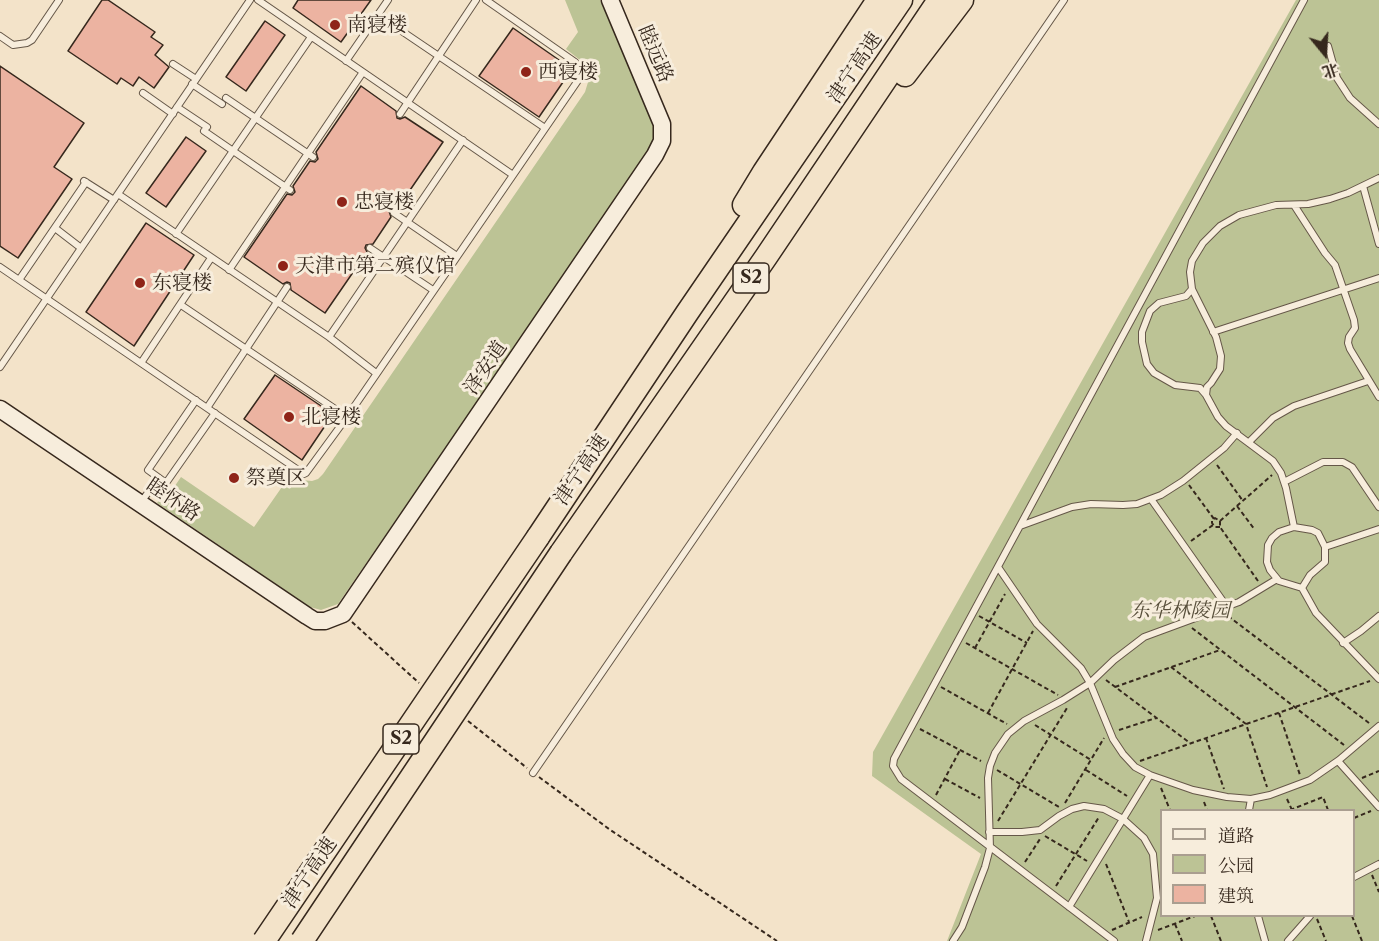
<!DOCTYPE html>
<html>
<head>
<meta charset="utf-8">
<style>
	body { margin:0 }
	#map { position:relative; width:1379px; height:941px; overflow:hidden; background:#f3e3c9; font-family:"Libre Caslon Text","Noto Serif SC",serif }
	canvas { display:block }
	.legend { position:absolute; left:1160px; top:809px; width:195px; height:108px; box-sizing:border-box; background:#f7eddc; border:2px solid #aa9e90; margin:0; padding:8px 10px; list-style:none; font-size:18px; color:#36281d }
	.legend li { display:flex; align-items:center; gap:12px; height:30px }
	.legend b { width:30px; border:2px solid #aa9e90 }
	.north { position:absolute; left:1295px; top:24px; width:60px; height:60px; -webkit-text-stroke:4px #f7eddc; paint-order:stroke; rotate:162deg; font-size:16px; font-weight:700; line-height:24px; text-align:center; color:#36281d }
	.north::after { content:''; display:block; margin:auto; width:21px; height:27px; background:#36281d; clip-path:polygon(50% 0,100% 100%,50% 72%,0 100%) }
</style>
</head>
<body>
<div id="map">
<canvas width="1379" height="941"></canvas>
<ul class="legend">
<li><b style="height:8px;background:#f7eddc"></b>道路</li>
<li><b style="height:16px;background:#bcc395"></b>公园</li>
<li><b style="height:16px;background:#ecb3a1"></b>建筑</li>
</ul>
<div class="north">北</div>
</div>
<script>
const context = document.querySelector('canvas').getContext('2d');
context.lineJoin = 'round';
function fill(path, color) { context.fillStyle = color; context.fill(path, 'evenodd'); }
const poly = rows => new Path2D(rows.map(r => 'M' + r).join(''));
function strokePath(path, color, width, dash) { context.strokeStyle = color; context.lineWidth = width; context.lineCap = dash ? 'butt' : 'round'; context.setLineDash(dash || []); context.stroke(path); }
function write(font, color, halo, rows, align = 'center') {
  context.font = font + ' "Libre Caslon Text","Noto Serif SC",serif'; context.lineWidth = 6; context.setLineDash([]); context.textBaseline = 'middle'; context.strokeStyle = halo; context.fillStyle = color; for (const [text, x, y, turn = 0] of rows) {
    context.save(); context.translate(x, y); context.rotate((+turn || 0) * Math.PI / 180); context.textAlign = isNaN(turn) ? turn : align; if (halo) context.strokeText(text, 0, 0); context.fillText(text, 0, 0); context.restore();
  }
}
fill(poly([
	[565,0,600,0,653,123,655,138,650,151,338,604,321,610,310,607,157,503,162,497,166,499,181,477,254,527,291,474,301,480,312,481,318,479,323,474,585,92,589,79,588,69,585,64,566,49,578,32],
	[1296,0,1379,0,1379,941,947,941,981,854,872,776,873,752],
	[1162,810,1354,810,1354,916,1162,916]
]), '#bcc395');
const building = poly([
	[102,0,108,0,155,32,151,37,163,45,155,55,169,67,154,88,139,77,133,86,121,78,117,84,68,51,102,0],
	[298,0,371,0,341,42,293,8,298,0],
	[265,21,285,35,246,91,226,77,265,21],
	[513,28,572,69,539,117,479,76,513,28],
	[0,66,84,123,54,167,72,179,18,258,0,246,0,66],
	[361,86,396,111,397,118,400,119,405,117,443,142,397,209,392,208,389,211,391,217,373,244,366,245,365,248,367,252,325,313,291,290,290,283,287,282,283,284,244,257,287,194,292,195,295,192,293,186,310,161,315,162,318,159,316,152,361,86],
	[186,137,206,151,166,207,146,193,186,137],
	[146,223,194,255,134,346,86,312,146,223],
	[275,375,333,414,302,460,244,419,275,375]
]);
fill(building, '#ecb3a1');
strokePath(building, '#36281d', 1.5);
const lane = poly([
	[258,0,513,175],
	[378,15,545,128],
	[0,36,13,45,27,43,32,40,59,0],
	[1328,46,1337,78,1350,98,1379,124],
	[346,61,388,0],
	[173,64,196,79],
	[192,84,222,104],
	[143,93,173,114],
	[226,98,313,157],
	[177,107,207,127],
	[400,114,476,0],
	[204,131,290,190],
	[84,181,114,200],
	[1363,186,1379,244],
	[118,194,329,337,376,373],
	[1294,205,1325,253,1335,265,1354,320,1355,328,1349,337,1348,343,1350,349,1379,397],
	[394,213,457,256],
	[55,228,81,248],
	[176,234,311,37],
	[370,248,433,290],
	[0,267,304,474,306,473,347,417,579,79,580,73,575,62,486,0],
	[229,270,363,72],
	[19,280,86,182],
	[1192,289,1186,296,1159,303,1150,311,1142,332,1142,342,1147,364,1154,373,1175,385,1200,388,1206,395],
	[181,305,347,417],
	[1213,332,1379,278],
	[329,337,463,140],
	[141,363,211,258],
	[0,367,250,0],
	[196,400,148,470,166,483,215,413],
	[207,408,287,287],
	[1249,442,1273,418,1294,406,1368,381],
	[1284,482,1323,462,1343,462,1352,467,1379,507],
	[1151,499,1227,607],
	[141,502,159,478],
	[1020,526,1072,507,1091,504,1123,505,1137,504,1161,495,1183,481,1224,448,1237,433],
	[1294,527,1286,488,1281,473,1273,461,1226,426,1218,417,1206,395,1207,387,1211,383,1220,369,1221,356,1216,337,1192,289,1190,272,1192,261,1203,243,1220,226,1239,215,1276,205,1308,204,1330,199,1348,193,1379,178],
	[1294,527,1312,530,1318,533,1325,547,1325,562,1310,575,1302,588,1279,581,1270,570,1267,562,1268,545,1272,538,1279,532,1294,527],
	[1325,547,1379,529],
	[998,567,1037,624,1081,668,1090,683,1113,739,1123,754,1135,767,1150,775,1193,790,1227,797,1251,799,1270,795,1310,780,1339,760,1379,726],
	[1302,588,1316,613,1379,679],
	[1343,643,1361,631,1379,616],
	[1338,761,1379,807],
	[533,773,1064,0],
	[1249,810,1251,799],
	[989,832,1022,832,1040,830,1059,816,1072,809,1084,806,1104,809,1123,819,1144,838,1153,854,1157,898,1146,941],
	[1354,877,1379,864],
	[1069,907,1150,775],
	[1258,916,1265,941],
	[953,941,962,927,985,867,990,848,988,778,990,766,995,753,1008,734,1024,721,1063,700,1090,683,1114,660,1144,637,1239,602,1277,579],
	[1114,941,901,779,893,766,894,759,1304,0],
	[1288,941,1310,916]
]);
const secondary = poly([
	[0,409,307,616,315,621,325,621,343,614,655,155,662,141,662,124,610,0]
]);
const highway = poly([
	[905,75,962,0],
	[744,205,764,172,878,0],
	[538,537,687,313,901,0],
	[561,553,766,257,939,0]
]);
strokePath(lane, '#655748', 8);
strokePath(secondary, '#36281d', 19);
strokePath(highway, '#36281d', 25);
strokePath(poly([
	[1217,465,1243,501],
	[1189,485,1214,519],
	[1237,506,1255,530],
	[1220,521,1272,475],
	[1220,527,1215,527,1212,523,1212,520,1215,518,1220,521,1220,527,1258,581],
	[1191,541,1213,525],
	[979,616,1027,643],
	[1228,616,1369,723],
	[352,622,419,683],
	[1192,628,1344,745],
	[966,643,1058,695],
	[975,648,1005,594],
	[1171,667,1246,724,1267,787],
	[1106,680,1190,743],
	[941,687,1007,724],
	[1115,687,1220,650],
	[988,713,1033,631],
	[1279,713,1300,775],
	[468,721,527,768],
	[1035,725,1091,760],
	[920,729,981,761],
	[1119,730,1156,718],
	[1206,738,1224,789],
	[1140,761,1370,681],
	[997,770,1059,807],
	[1086,770,1127,796],
	[539,777,609,829,777,941],
	[1362,778,1379,771],
	[945,779,980,798],
	[1161,788,1170,810],
	[936,795,960,750],
	[1287,799,1292,810],
	[1204,802,1207,810],
	[1065,803,1104,738],
	[1290,810,1323,797,1328,810],
	[1354,818,1371,811],
	[998,821,1067,708],
	[1045,836,1087,861],
	[1025,862,1040,839],
	[1106,864,1129,922],
	[1372,875,1379,892],
	[1056,886,1099,817],
	[1211,916,1221,941],
	[1352,916,1362,941],
	[1317,919,1326,941],
	[1175,924,1182,941],
	[1112,930,1142,917],
	[1158,930,1195,916]
]), '#36281d', 2, [4.5, 3]);
strokePath(lane, '#f7eddc', 6);
strokePath(secondary, '#f7eddc', 16);
strokePath(highway, '#f3e3c9', 22);
const highwayBridge = poly([
	[264,941,538,537],
	[302,941,561,553]
]);
strokePath(highwayBridge, '#36281d', 25, []);
strokePath(highwayBridge, '#f3e3c9', 22);
for (const [x, y, r, color] of [
	[335,25,6,"#8f2418"],
	[526,72,6,"#8f2418"],
	[342,202,6,"#8f2418"],
	[283,266,6,"#8f2418"],
	[140,283,6,"#8f2418"],
	[289,417,6,"#8f2418"],
	[234,478,6,"#8f2418"]
]) { const dot = new Path2D(); dot.arc(x, y, r, 0, 2 * Math.PI); context.fillStyle = color; context.fill(dot); strokePath(dot, '#f7eddc', 2); }
for (const [x, y, w] of [
	[751,278,36],
	[401,739,36]
]) { const box = new Path2D(); box.roundRect(x - w / 2, y - 15, w, 30, 4.5); context.fillStyle = '#f7eddc'; context.fill(box); strokePath(box, '#36281d', 1.5); }
write('bold 18px', '#36281d', null, [
	["S2",751,278],
	["S2",401,739]
]);
write('20px', '#36281d', '#f7eddc', [
	["南寝楼",347,25],
	["西寝楼",538,72],
	["忠寝楼",354,202],
	["天津市第二殡仪馆",295,266],
	["东寝楼",152,283],
	["北寝楼",301,417],
	["祭奠区",246,478]
], 'left');
write('20px', '#36281d', '#f7eddc', [
	["睦远路",655,54,67],
	["津宁高速",855,68,-56],
	["泽安道",486,368,-56],
	["津宁高速",582,470,-56],
	["睦怀路",173,500,34],
	["津宁高速",310,873,-56]
]);
write('italic 20px', '#584f3b', '#f7eddc', [
	["东华林陵园",1180,611]
]);
</script>
</body>
</html>
